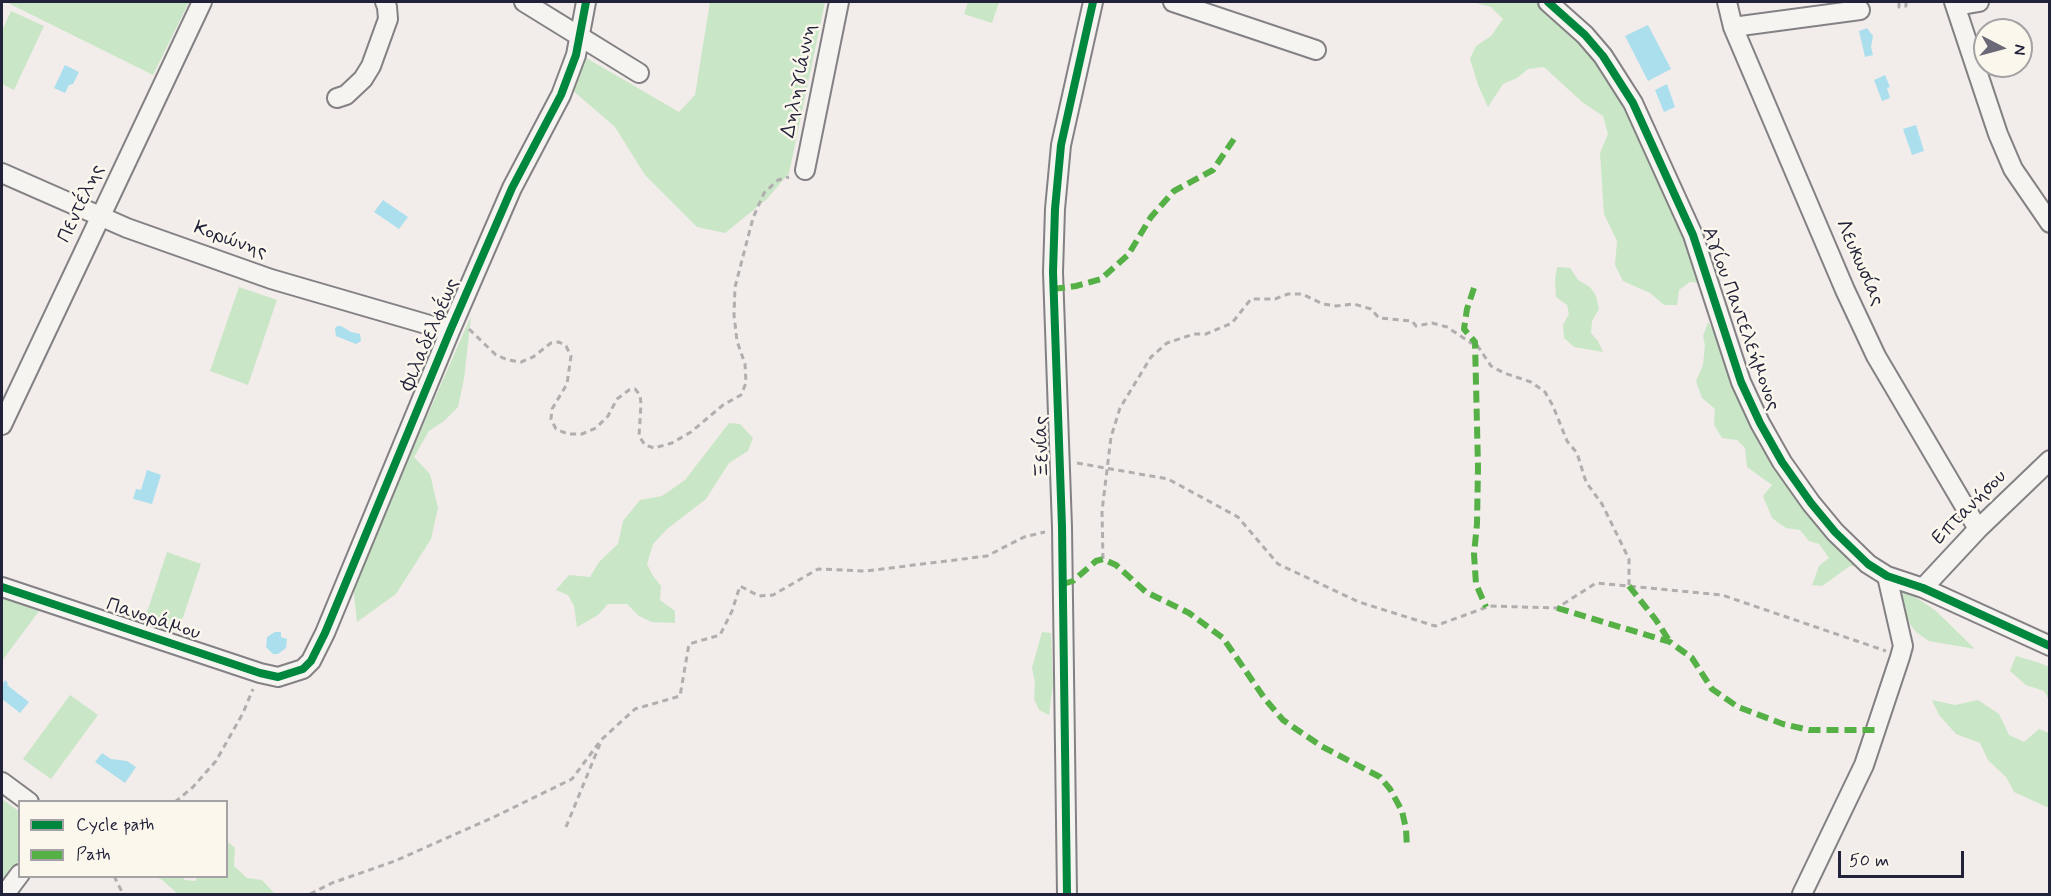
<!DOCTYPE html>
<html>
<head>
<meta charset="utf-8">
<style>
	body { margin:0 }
	#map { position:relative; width:2051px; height:896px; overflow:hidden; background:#f2ecea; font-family:Mynerve,sans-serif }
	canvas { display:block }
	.frame { position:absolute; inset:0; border:3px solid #22223b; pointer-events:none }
	.legend { position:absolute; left:18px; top:800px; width:210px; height:78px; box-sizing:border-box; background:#fbf7ec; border:2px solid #a4a2a5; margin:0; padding:8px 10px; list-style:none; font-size:18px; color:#22223b }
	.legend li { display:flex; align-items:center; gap:12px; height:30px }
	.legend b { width:30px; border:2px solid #a4a2a5 }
	.north { position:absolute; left:1973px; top:18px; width:60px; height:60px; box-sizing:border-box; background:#fbf7ec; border:2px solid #a4a2a5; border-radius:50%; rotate:96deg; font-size:16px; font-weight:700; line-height:24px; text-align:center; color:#22223b }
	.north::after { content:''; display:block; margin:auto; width:21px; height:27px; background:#6b6978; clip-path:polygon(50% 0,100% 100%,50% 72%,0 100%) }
	.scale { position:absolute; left:1838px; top:851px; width:126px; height:27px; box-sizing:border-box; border:3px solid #22223b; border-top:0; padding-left:8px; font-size:18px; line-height:21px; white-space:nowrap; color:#22223b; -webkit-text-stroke:4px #fbf7ec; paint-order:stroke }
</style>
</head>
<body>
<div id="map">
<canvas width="2051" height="896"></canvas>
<div class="frame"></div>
<ul class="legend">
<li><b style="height:8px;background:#00873e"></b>Cycle path</li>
<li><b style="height:8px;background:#55b146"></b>Path</li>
</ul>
<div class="north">N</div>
<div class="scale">50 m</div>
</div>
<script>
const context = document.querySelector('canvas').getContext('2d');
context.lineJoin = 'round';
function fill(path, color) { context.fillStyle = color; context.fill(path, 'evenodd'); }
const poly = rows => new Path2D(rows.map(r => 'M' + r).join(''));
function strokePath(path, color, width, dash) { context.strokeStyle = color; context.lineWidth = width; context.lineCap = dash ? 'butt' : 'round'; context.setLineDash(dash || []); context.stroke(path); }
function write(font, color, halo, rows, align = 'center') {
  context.font = font + ' Mynerve,sans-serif'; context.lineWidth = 5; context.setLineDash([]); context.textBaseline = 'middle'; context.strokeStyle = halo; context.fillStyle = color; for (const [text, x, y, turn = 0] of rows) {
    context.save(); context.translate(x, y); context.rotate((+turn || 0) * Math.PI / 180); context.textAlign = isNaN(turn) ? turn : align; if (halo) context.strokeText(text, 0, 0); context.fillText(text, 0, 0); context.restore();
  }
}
fill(poly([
	[6,2,189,2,153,75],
	[710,2,825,2,789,173,767,199,725,233,697,227,645,175,615,127,571,89,583,56,679,112,695,95],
	[968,2,999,2,992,23,964,14],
	[1472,2,1538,2,1591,50,1622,98,1660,177,1703,283,1690,282,1679,290,1677,305,1664,305,1650,293,1623,281,1615,265,1617,241,1604,214,1600,153,1608,134,1603,116,1582,102,1544,67,1528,69,1517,78,1503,84,1488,107,1478,85,1470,59,1476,46,1491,36,1503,19,1491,7],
	[11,11,44,26,14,90,2,84,2,31],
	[1557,267,1570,268,1578,280,1590,287,1596,296,1599,309,1592,321,1591,333,1598,341,1603,352,1574,347,1564,338,1563,325,1569,314,1567,305,1556,297,1555,280],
	[239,287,277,300,248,385,210,371],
	[471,316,464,379,458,407,444,421,429,431,414,457,430,474,438,508,431,539,396,594,357,622,353,585],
	[1708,322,1716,336,1727,371,1749,420,1863,567,1850,566,1822,586,1812,585,1819,566,1829,558,1819,544,1809,541,1800,530,1786,528,1772,518,1763,496,1772,485,1747,467,1745,448,1737,440,1722,438,1714,425,1715,409,1702,398,1696,381,1703,365,1705,345,1703,336],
	[729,423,740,424,753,438,748,451,729,463,706,499,667,529,653,544,647,564,653,576,661,586,660,600,675,611,675,623,652,622,639,616,627,604,608,604,598,615,577,627,574,606,568,595,556,590,569,575,590,577,599,562,618,544,623,521,640,500,662,496,685,480],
	[167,552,201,564,178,632,144,621],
	[1899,589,1914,596,1936,611,1975,649,1929,641,1916,632,1904,616],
	[2,598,39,611,2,661],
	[1042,632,1051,633,1053,684,1049,715,1039,710,1034,699,1035,683,1032,668],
	[2016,656,2037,662,2049,667,2049,700,2044,691,2026,685,2010,671],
	[70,695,98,715,51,779,23,759],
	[1932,700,1955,705,1978,700,1999,714,2009,735,2024,742,2039,729,2049,733,2049,808,2014,792,2006,777,1988,760,1980,743,1956,734,1939,715],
	[2,799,20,812,19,860,2,885],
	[227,841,235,848,234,866,247,878,262,880,275,894,178,894,161,879,153,877,182,877,185,880,196,881,197,877,226,876]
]), '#c9e7c6');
fill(poly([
	[1648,25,1671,69,1648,81,1625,36],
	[1867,28,1873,36,1871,47,1873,55,1865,57,1859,31],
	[65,65,79,72,73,84,69,85,65,93,54,88],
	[1885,75,1890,87,1887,88,1890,98,1882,101,1874,80],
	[1667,84,1675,107,1664,112,1655,90],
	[1916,125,1924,151,1912,155,1903,129],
	[383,200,408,217,399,229,374,212],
	[337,326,341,326,351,332,360,334,361,341,356,344,336,336,335,329],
	[147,470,161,475,152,504,133,499,136,489,141,490],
	[275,632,281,632,281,637,287,639,286,648,278,654,273,654,266,647,267,637],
	[5,680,8,683,7,685,29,702,20,713,2,699,2,685],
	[102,753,111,759,127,761,136,767,125,783,95,762]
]), '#acdfee');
const minor = poly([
	[524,2,639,73],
	[1173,2,1316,50],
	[1548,2,1585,35,1603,56,1633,103,1693,235,1741,382,1760,423,1782,462,1811,503,1835,532,1868,564,1887,576,1923,588,2050,646],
	[1727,2,1733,27,1845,290,1876,356,1978,529],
	[1954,2,1998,134,2013,169,2050,223],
	[1956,6,1979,2],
	[1733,27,1860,10],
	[337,98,346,95,363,79,371,66,388,19,387,7,385,2],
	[805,170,839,2],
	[2,173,127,228,271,279,450,331],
	[2,425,202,2],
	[2,587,260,673,278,677,303,669,311,661,325,633,450,331,512,188,561,95,576,55,586,2],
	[1923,588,1978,529,2050,460],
	[2,782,29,802],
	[5,894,20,874],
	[1067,894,1062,527,1053,272,1055,209,1061,145,1093,2],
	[1802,894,1864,765,1900,657,1903,646,1887,576]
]);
strokePath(minor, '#848185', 22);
strokePath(poly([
	[1899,2,1899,7,1906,6,1906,2],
	[469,329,496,355,508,360,521,362,533,357,551,343,559,342,566,346,571,356,567,384,552,409,551,419,556,429,568,434,582,434,596,428,608,416,617,399,629,390,635,389,640,395,641,404,639,436,645,445,654,448,672,443,691,432,723,405,741,395,746,383,745,364,737,341,734,315,735,287,753,218,764,193,778,180,789,177],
	[1077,463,1168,479,1238,517,1278,564,1359,602,1435,626,1490,606,1557,608,1596,583,1722,595,1886,651],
	[1103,559,1102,511,1111,437,1120,408,1151,357,1167,343,1194,334,1206,334,1232,323,1251,299,1275,299,1288,294,1302,294,1323,304,1336,306,1354,304,1371,309,1379,318,1412,321,1416,326,1432,323,1447,327,1471,343,1475,342,1491,366,1504,373,1531,382,1545,392,1553,406,1567,441,1577,453,1586,482,1602,504,1629,559,1629,585],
	[175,802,193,787,216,761,243,713,253,689],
	[566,827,600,744],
	[114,876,123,894],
	[310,894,332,883,395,861,494,817,572,779,601,740,635,709,680,696,689,644,720,635,732,611,740,586,759,596,773,595,818,569,866,571,987,556,1024,537,1045,532]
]), '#b0aeae', 3, [6, 4.5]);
strokePath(minor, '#f5f4f0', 18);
strokePath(poly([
	[1474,288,1467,309,1464,329,1475,342,1478,467,1477,524,1474,554,1476,584,1486,607],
	[1053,289,1076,286,1101,279,1128,255,1151,217,1174,191,1213,170,1236,136],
	[1063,584,1073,581,1096,561,1103,559,1116,565,1146,592,1189,613,1223,638,1265,699,1283,720,1321,746,1380,777,1390,789,1402,811,1406,829,1407,848],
	[1629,586,1656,620,1670,642],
	[1557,608,1670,642,1692,658,1712,689,1738,707,1783,724,1809,730,1875,730]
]), '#55b146', 6, [12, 6]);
strokePath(poly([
	[1548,2,1585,35,1603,56,1633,103,1693,235,1741,382,1760,423,1782,462,1811,503,1835,532,1868,564,1887,576,1923,588,2050,646],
	[2,587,260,673,278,677,303,669,311,661,325,633,450,331,512,188,561,95,576,55,586,2],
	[1067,894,1062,527,1053,272,1055,209,1061,145,1093,2]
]), '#00873e', 8);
write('20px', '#22223b', '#fbf7ec', [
	["Δηληγιάννη",800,81,-79],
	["Πεντέλης",82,204,-65],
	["Κορώνης",230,241,20],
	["Λευκωσίας",1859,263,66],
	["Αγίου Παντελεήμονος",1740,319,70],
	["Φιλαδελφέως",431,335,-67],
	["Ξενίας",1043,447,-92],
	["Επτανήσου",1970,508,-45],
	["Πανοράμου",153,620,18]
]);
</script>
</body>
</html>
